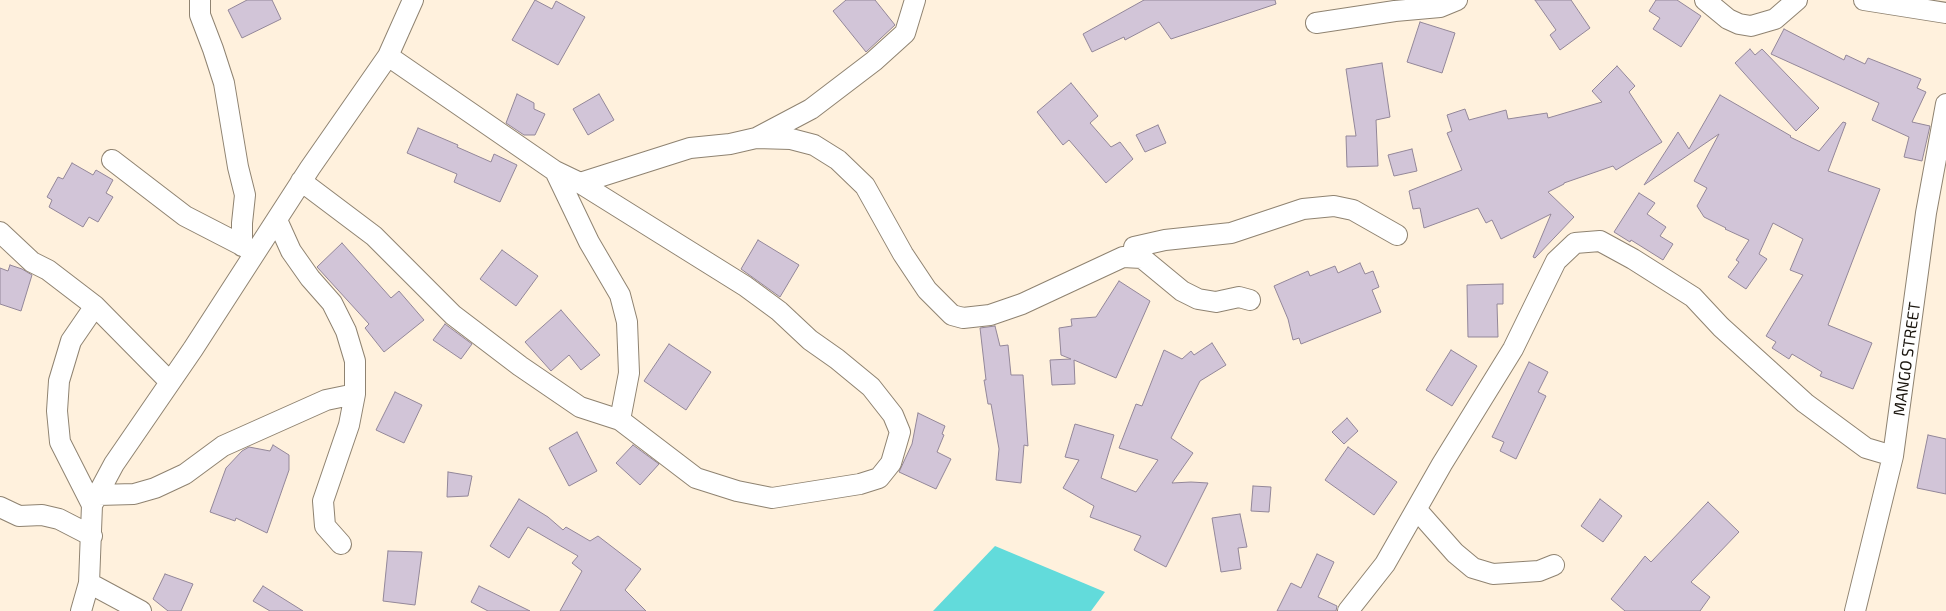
<!DOCTYPE html>
<html>
<head>
<meta charset="utf-8">
<style>
	body { margin:0 }
	canvas { display:block; background:#fff1dd }
</style>
</head>
<body>
<canvas width="1946" height="611"></canvas>
<script>
const context = document.querySelector('canvas').getContext('2d');
context.lineJoin = 'round';
function fill(path, color) { context.fillStyle = color; context.fill(path, 'evenodd'); }
const poly = rows => new Path2D(rows.map(r => 'M' + r).join(''));
function strokePath(path, color, width, dash) { context.strokeStyle = color; context.lineWidth = width; context.lineCap = dash ? 'butt' : 'round'; context.setLineDash(dash || []); context.stroke(path); }
function write(font, color, halo, rows, align = 'center') {
  context.font = font + ' "Exo 2",sans-serif'; context.lineWidth = 5; context.setLineDash([]); context.textBaseline = 'middle'; context.strokeStyle = halo; context.fillStyle = color; for (const [text, x, y, turn = 0] of rows) {
    context.save(); context.translate(x, y); context.rotate((+turn || 0) * Math.PI / 180); context.textAlign = isNaN(turn) ? turn : align; if (halo) context.strokeText(text, 0, 0); context.fillText(text, 0, 0); context.restore();
  }
}
fill(poly([
	[995,546,1105,592,1091,611,933,611]
]), '#62dbdb');
const building = poly([
	[247,0,272,0,281,19,242,38,228,10,247,0],
	[535,0,552,9,556,1,585,17,558,65,512,40,535,0],
	[846,0,875,0,895,25,866,52,833,11,846,0],
	[1144,0,1275,0,1276,4,1171,39,1159,22,1125,40,1124,37,1092,52,1083,34,1144,0],
	[1535,0,1571,0,1590,28,1560,50,1550,35,1556,30,1535,0],
	[1656,0,1677,0,1701,16,1681,47,1653,29,1660,18,1649,11,1656,0],
	[1420,22,1455,33,1442,73,1407,62,1420,22],
	[1784,29,1844,60,1846,55,1865,64,1868,58,1921,79,1917,88,1926,92,1912,122,1930,126,1922,161,1904,157,1909,137,1872,120,1879,103,1771,54,1784,29],
	[1750,49,1755,55,1762,49,1819,108,1796,131,1735,63,1750,49],
	[1382,63,1390,117,1376,120,1378,166,1347,167,1346,136,1356,136,1346,69,1382,63],
	[1617,66,1635,86,1629,92,1662,142,1616,170,1613,166,1564,183,1564,184,1548,192,1574,217,1535,258,1533,257,1551,214,1501,239,1492,220,1486,223,1478,208,1424,228,1420,208,1413,209,1409,191,1462,170,1447,133,1452,131,1447,115,1465,109,1469,120,1506,110,1508,119,1547,113,1548,118,1602,102,1592,91,1617,66],
	[1071,83,1098,116,1090,123,1111,147,1120,142,1133,159,1106,183,1069,140,1063,145,1037,112,1071,83],
	[517,94,534,103,534,109,545,114,535,135,524,135,506,123,517,94],
	[599,94,614,120,588,135,573,109,599,94],
	[1720,95,1791,136,1790,137,1819,151,1843,122,1846,123,1828,171,1880,189,1828,325,1872,343,1853,389,1820,376,1822,372,1792,354,1789,359,1772,348,1776,342,1766,336,1803,275,1790,270,1803,239,1773,223,1759,254,1767,259,1746,289,1728,277,1739,262,1736,260,1749,240,1725,229,1726,228,1704,217,1697,206,1707,188,1694,181,1719,134,1644,185,1678,132,1689,149,1720,95],
	[1158,125,1166,143,1145,152,1136,135,1158,125],
	[418,128,458,145,457,147,491,162,494,154,517,165,500,202,454,182,457,174,407,153,418,128],
	[1412,149,1417,171,1394,176,1388,155,1412,149],
	[72,163,93,175,96,170,113,180,106,193,113,197,98,222,89,217,83,227,49,207,52,200,47,197,58,177,63,179,72,163],
	[1639,193,1655,203,1647,214,1666,227,1660,236,1673,244,1663,260,1631,240,1630,242,1614,232,1639,193],
	[758,240,799,265,780,297,741,269,758,240],
	[342,243,391,298,399,291,424,320,384,352,365,328,369,324,317,267,342,243],
	[502,250,538,276,516,306,480,279,502,250],
	[1360,263,1365,274,1373,271,1379,287,1372,290,1381,312,1301,344,1299,338,1293,340,1288,319,1274,286,1308,271,1310,276,1335,266,1338,273,1360,263],
	[10,265,22,269,32,275,21,311,0,304,0,268,8,271,10,265],
	[1119,281,1150,301,1116,378,1074,360,1075,384,1052,385,1050,360,1071,359,1061,355,1059,328,1072,326,1071,319,1096,317,1119,281],
	[1503,284,1503,304,1497,304,1498,337,1468,337,1467,285,1503,284],
	[561,310,600,355,581,370,569,355,551,371,525,342,561,310],
	[445,324,472,344,461,359,433,340,445,324],
	[995,326,1000,346,1008,345,1011,375,1023,375,1028,446,1024,445,1021,483,996,480,999,449,991,404,988,404,984,380,986,380,980,328,995,326],
	[1212,343,1226,365,1200,381,1171,438,1193,453,1172,483,1191,482,1208,483,1166,567,1134,550,1141,536,1090,517,1094,506,1063,488,1079,460,1065,457,1075,424,1114,435,1101,478,1136,492,1158,460,1119,448,1136,404,1142,406,1164,350,1182,359,1191,351,1194,355,1212,343],
	[669,344,711,372,686,410,644,381,669,344],
	[1451,350,1477,366,1452,406,1426,390,1451,350],
	[1529,362,1548,372,1538,392,1546,396,1516,459,1500,451,1504,442,1492,437,1529,362],
	[395,392,422,405,404,443,376,430,395,392],
	[918,413,945,426,942,434,944,435,937,452,951,459,936,489,899,472,912,444,918,413],
	[1347,418,1358,431,1344,444,1332,432,1347,418],
	[577,432,597,471,569,486,549,448,577,432],
	[1928,435,1946,439,1946,494,1917,488,1928,435],
	[273,445,289,455,289,470,267,533,236,518,235,521,210,512,226,468,242,451,249,447,270,451,273,445],
	[633,445,659,464,640,485,616,463,633,445],
	[1348,447,1397,482,1374,515,1325,480,1348,447],
	[448,472,472,476,468,496,447,497,448,472],
	[1253,486,1271,487,1269,512,1251,511,1253,486],
	[519,499,548,517,563,530,566,527,590,541,598,536,641,569,625,590,646,611,560,611,582,571,572,563,578,556,528,527,509,558,490,546,519,499],
	[1600,499,1622,516,1603,542,1581,526,1600,499],
	[1708,502,1739,532,1691,582,1710,597,1700,611,1625,611,1611,599,1645,556,1651,562,1708,502],
	[1240,514,1247,547,1238,548,1241,569,1221,572,1212,518,1240,514],
	[388,551,422,552,415,605,383,601,388,551],
	[1317,554,1334,562,1318,597,1337,606,1336,611,1277,611,1291,583,1301,588,1317,554],
	[165,574,193,584,181,611,168,611,153,599,165,574],
	[263,586,303,611,270,611,253,601,263,586],
	[479,586,530,611,488,611,471,602,479,586]
]);
fill(building, '#d2c5d8');
strokePath(building, '#938799', 1);
const minor = poly([
	[200,0,200,15,213,49,224,83,238,167,245,195,242,223,242,246],
	[1705,0,1728,19,1739,24,1751,26,1775,19,1797,0],
	[1864,0,1946,13],
	[1316,23,1395,11,1440,7,1457,0],
	[758,137,811,109,874,61,905,33,915,0],
	[112,160,185,216,251,250],
	[555,171,589,242,620,295,627,322,629,373,620,420],
	[301,181,374,236,453,315,520,366,580,407,620,420,696,478,737,491,772,498,860,484,879,478,891,463,900,432,893,415,871,387,837,359,810,340,779,311,745,286,580,183,555,171,388,56],
	[580,183,690,148,730,144,756,138,791,139,814,145,838,160,865,186,903,254,927,290,952,315,963,318,990,315,1022,304,1123,257,1142,258,1182,291,1198,299,1216,302,1239,297,1250,300],
	[277,220,291,251,310,278,332,303,346,331,355,361,355,394,349,425,323,501,325,526,341,544],
	[0,232,32,262,48,270,95,306,170,382],
	[1134,247,1165,240,1231,233,1303,209,1334,206,1353,210,1397,235],
	[98,495,134,494,155,488,185,474,223,446,326,400,355,394],
	[92,505,60,442,57,411,59,381,71,341,95,306],
	[0,507,19,516,42,515,59,519,92,536],
	[1417,510,1455,553,1473,568,1493,574,1539,571,1554,565],
	[89,583,141,611],
	[81,611,89,583,92,505,114,464,193,349,310,168,388,56,413,0],
	[1348,611,1385,564,1442,464,1513,349,1556,261,1575,243,1600,241,1633,259,1693,297,1721,327,1805,403,1866,448,1893,456],
	[1855,611,1893,456,1926,213,1946,104]
]);
strokePath(minor, '#8f8371', 22);
strokePath(minor, '#fff', 20);
write('16px', '#1a150e', '#fff', [
	["MANGO STREET",1907,359,-82]
]);
</script>
</body>
</html>
